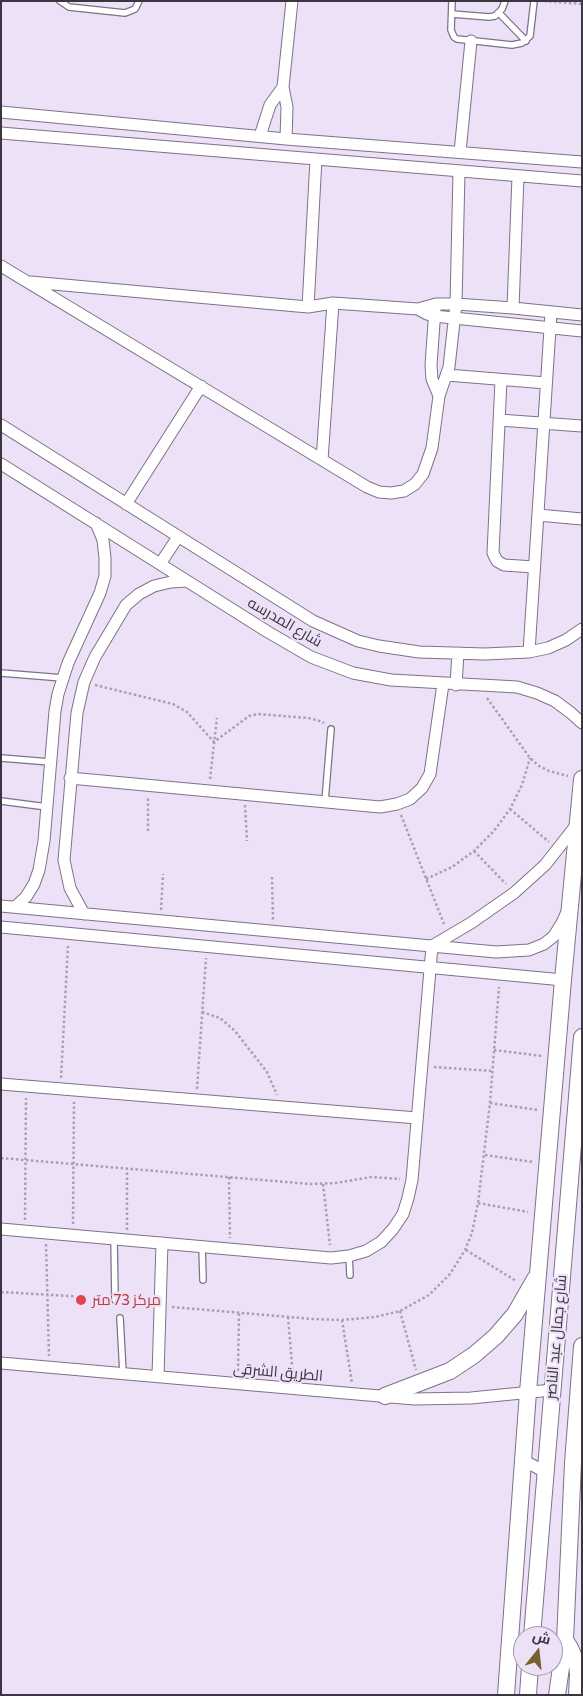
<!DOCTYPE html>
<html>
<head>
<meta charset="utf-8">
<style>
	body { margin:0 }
	#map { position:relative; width:583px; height:1696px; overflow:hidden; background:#ede1f8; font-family:Commissioner,Cairo,sans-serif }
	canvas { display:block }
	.frame { position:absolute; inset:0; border:2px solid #3a353e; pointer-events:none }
	.north { position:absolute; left:513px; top:1626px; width:50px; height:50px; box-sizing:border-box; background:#ede1f8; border:1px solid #a59cae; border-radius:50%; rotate:16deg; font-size:14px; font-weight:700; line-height:20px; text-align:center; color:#3a353e }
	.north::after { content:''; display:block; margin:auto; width:18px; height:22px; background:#776131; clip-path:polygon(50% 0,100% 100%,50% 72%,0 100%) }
</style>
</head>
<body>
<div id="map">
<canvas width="583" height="1696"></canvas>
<div class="frame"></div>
<div class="north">ش</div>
</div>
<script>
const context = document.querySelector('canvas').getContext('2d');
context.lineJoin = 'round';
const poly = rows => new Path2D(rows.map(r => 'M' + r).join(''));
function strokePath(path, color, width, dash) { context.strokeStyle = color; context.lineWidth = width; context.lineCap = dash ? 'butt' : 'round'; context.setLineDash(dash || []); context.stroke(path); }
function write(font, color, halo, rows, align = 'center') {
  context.font = font + ' Commissioner,Cairo,sans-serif'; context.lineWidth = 4.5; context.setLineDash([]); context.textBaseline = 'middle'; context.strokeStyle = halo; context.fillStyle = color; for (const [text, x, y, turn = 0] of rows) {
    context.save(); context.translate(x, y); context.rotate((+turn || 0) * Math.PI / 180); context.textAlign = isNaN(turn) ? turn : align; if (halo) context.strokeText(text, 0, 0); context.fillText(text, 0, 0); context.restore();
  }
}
const lane = poly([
	[60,1,69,7,125,13,135,9,139,1],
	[452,1,451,30,454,37,457,39,512,45,522,43,530,36,534,1],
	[499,13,526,41],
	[452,14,489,17,495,16,502,9,505,1],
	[1,673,63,678],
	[1,758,50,762],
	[1,801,47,807],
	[325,801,331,729],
	[114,1238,115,1300],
	[202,1246,203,1280],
	[349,1256,350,1275],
	[120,1318,123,1373]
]);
const street = poly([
	[1,112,286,139,582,162],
	[1,133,582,181],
	[260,136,270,105,283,87],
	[286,139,287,107,283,87,292,1],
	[460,152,471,41],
	[1,266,367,487,379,492,391,493,404,491,415,484,423,474,432,448,439,396,449,367,456,304,459,172],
	[31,282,308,307,333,303,418,309,436,304,456,304,513,308,582,315],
	[308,307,316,159],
	[513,308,518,176],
	[418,309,427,314,434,316,582,331],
	[435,309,431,365,432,379,439,396],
	[447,375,546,383],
	[501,380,493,553,497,561,504,565,534,567],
	[499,420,582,426],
	[1,425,313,621,358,641,379,646,419,652,485,654,529,652,548,648,566,640,582,629],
	[322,460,333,303],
	[1,464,268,632,311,657,353,673,391,680,517,687,537,693,555,701,571,713,582,723],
	[126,504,201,386],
	[538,515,582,519],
	[160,564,178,537],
	[529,652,551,313],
	[456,685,458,653],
	[70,778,380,807,397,804,410,799,422,788,430,774,443,684],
	[1,906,496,952,529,950,544,944,554,936,562,923,566,914],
	[15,907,26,897,34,884,39,870,44,841,55,711,58,694,68,663,100,593,105,576,105,558,103,540,96,523],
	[84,914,70,888,64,860,77,713,84,682,95,657,126,605,139,594,154,586,171,582,187,581],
	[1,927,563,980],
	[1,1084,417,1118],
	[1,1229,331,1258,349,1256,366,1251,381,1242,393,1229,403,1214,408,1198,412,1180,432,946,471,923,514,893,545,865,578,823],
	[1,1363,414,1399,471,1398,552,1390],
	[158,1376,162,1243],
	[523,1460,545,1472]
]);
const secondary = poly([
	[385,1396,450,1371,474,1355,496,1336,515,1314,535,1279],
	[532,1636,582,1037],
	[565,1640,570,1648,577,1664,578,1674,577,1695],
	[506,1695,528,1392,563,980,582,779],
	[528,1695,530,1666],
	[557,1695,565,1640,573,1463,582,1346]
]);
strokePath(lane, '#7d7287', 8);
strokePath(street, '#7d7287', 13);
strokePath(secondary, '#7d7287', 18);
strokePath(poly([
	[544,1,582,4],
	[95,685,173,704,187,712,214,742,249,716,258,714,308,718,317,720,324,723],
	[487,698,530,758,539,766,549,771,568,776],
	[210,779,217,718],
	[245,805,247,841],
	[510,809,549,842],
	[401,815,444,924],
	[148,831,148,796],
	[474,851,506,884],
	[272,877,273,920],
	[426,879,452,867,474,851,494,831,510,809,522,785,530,758],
	[161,910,163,874],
	[202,1012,220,1018,235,1031,267,1072,277,1095],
	[494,1050,542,1056],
	[434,1067,492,1071],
	[61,1078,68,946],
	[197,1089,206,958],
	[490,1103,538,1110],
	[485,1155,533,1162],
	[1,1158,310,1184,336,1183,371,1177,400,1179],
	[229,1177,230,1238],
	[323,1184,330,1245],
	[478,1203,528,1212],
	[25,1220,26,1098],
	[73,1224,74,1102],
	[127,1230,127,1169],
	[46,1244,49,1356],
	[466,1250,516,1281],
	[1,1292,87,1297],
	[172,1307,313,1319,342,1320,375,1317,400,1311,429,1295,450,1274,465,1250,472,1233,478,1203,490,1103,499,987],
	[400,1311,416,1370],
	[288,1317,293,1376],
	[342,1320,352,1383],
	[238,1371,239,1313]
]), '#a99fb1', 2.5, [2.5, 2.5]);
strokePath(lane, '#fff', 5.5);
strokePath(street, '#fff', 11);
strokePath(secondary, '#fff', 16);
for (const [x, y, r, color] of [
	[81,1300,6,"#e0444e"]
]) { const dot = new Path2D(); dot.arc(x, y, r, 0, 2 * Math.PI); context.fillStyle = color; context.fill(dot); strokePath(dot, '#ede1f8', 2); }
write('15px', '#3a353e', '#ede1f8', [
	["شارع المدرسه",285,622,30],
	["شارع جمال عبد الناصر",556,1337,-85],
	["الطريق الشرقى",278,1372,5]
]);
write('15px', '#be3a42', '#ede1f8', [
	["مركز 73 متر",92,1300]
], 'left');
</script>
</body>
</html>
